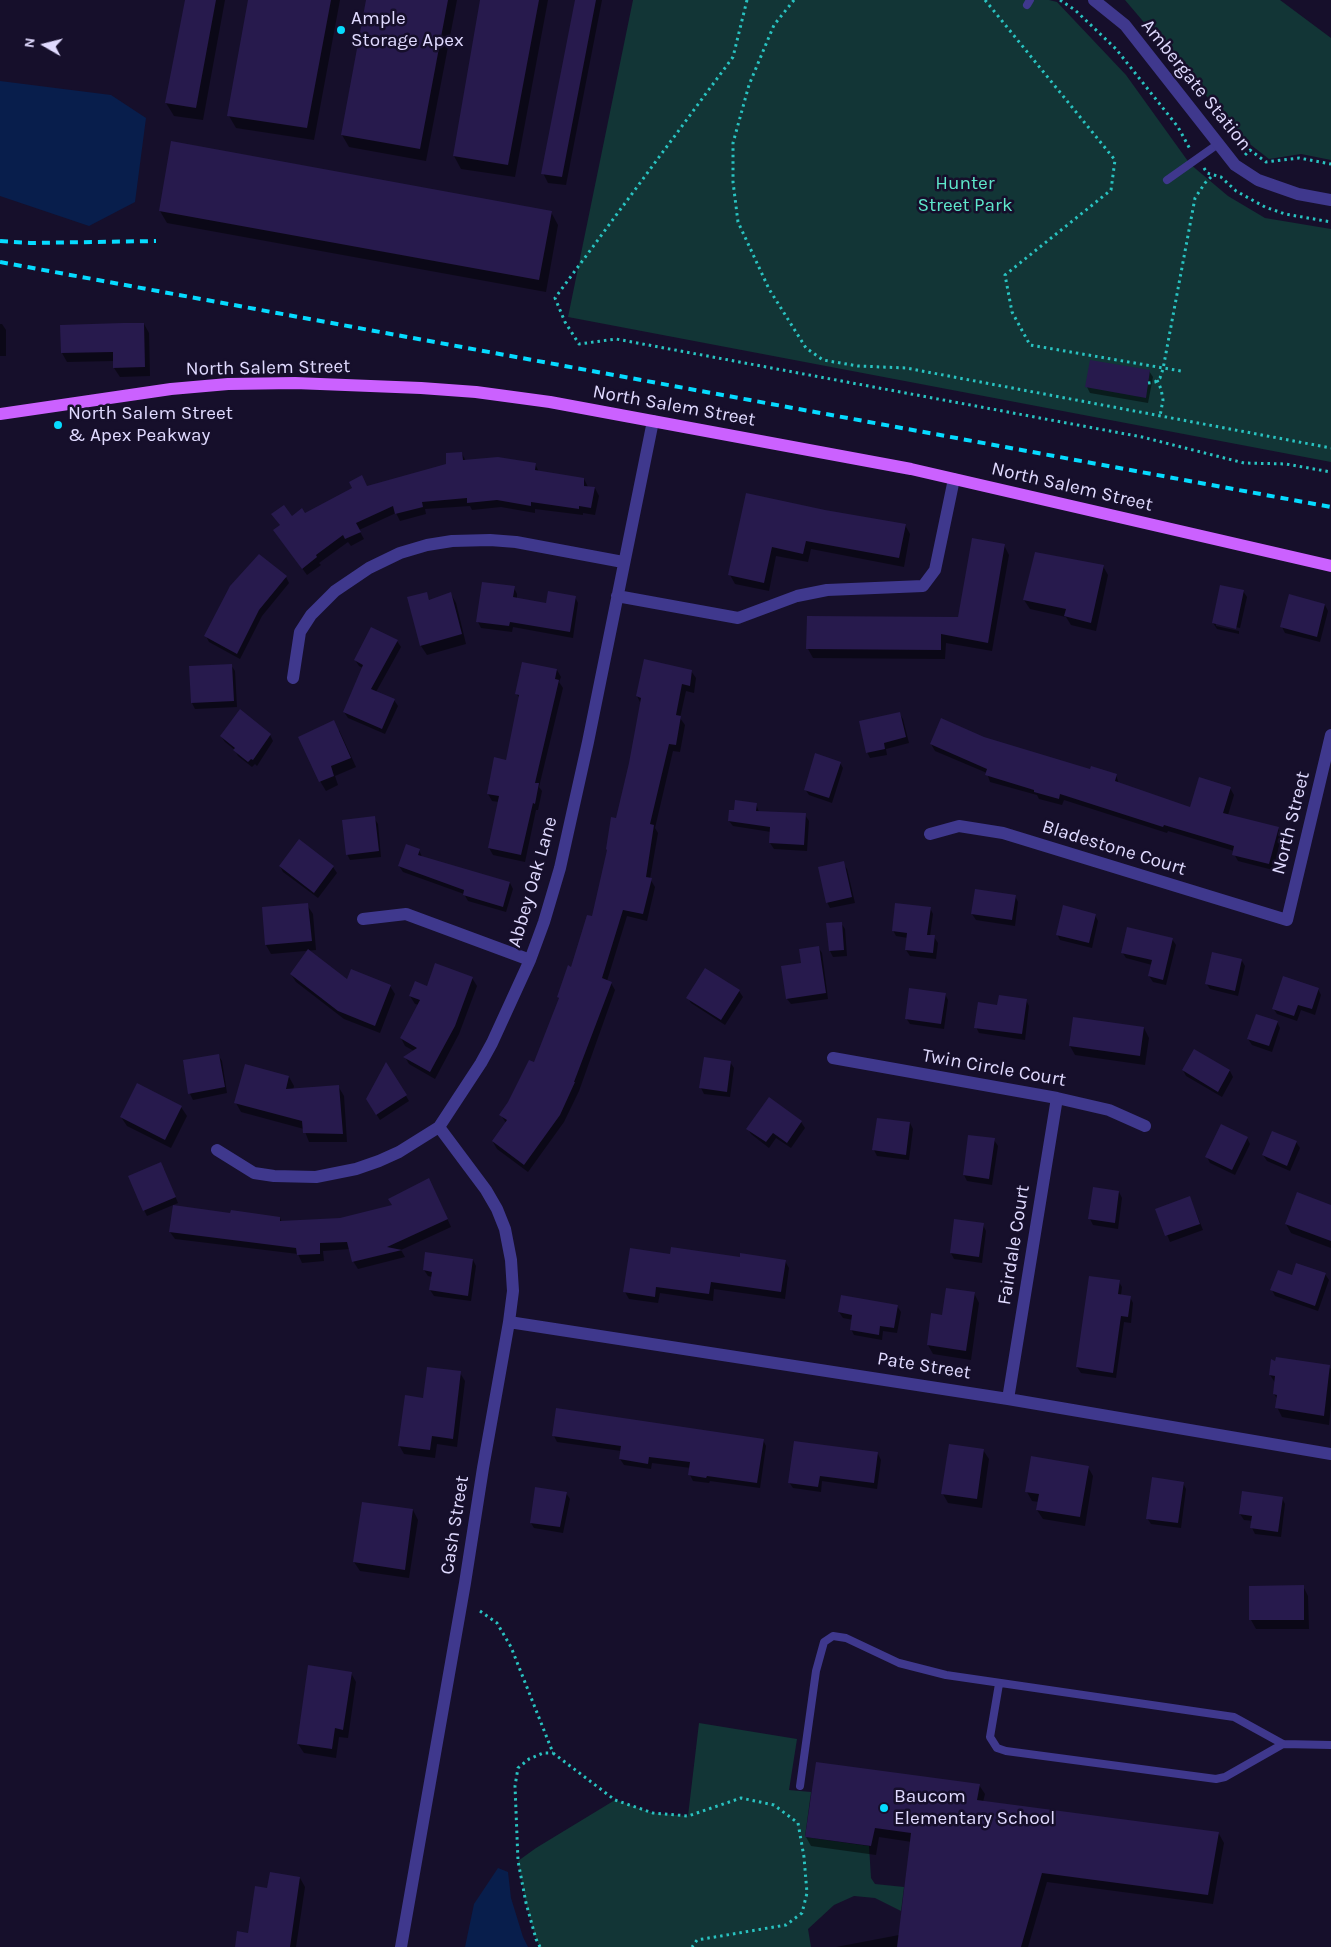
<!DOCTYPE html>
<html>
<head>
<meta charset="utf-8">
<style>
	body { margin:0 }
	#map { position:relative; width:1331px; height:1947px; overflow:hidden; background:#160f2b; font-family:Karla,sans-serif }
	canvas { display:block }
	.north { position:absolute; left:20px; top:20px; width:50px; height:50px; -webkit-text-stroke:4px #160f2b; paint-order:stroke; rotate:278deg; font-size:14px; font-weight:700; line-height:20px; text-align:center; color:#e0daff }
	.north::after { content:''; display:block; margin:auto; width:18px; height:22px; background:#e0daff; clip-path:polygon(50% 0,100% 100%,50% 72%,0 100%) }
</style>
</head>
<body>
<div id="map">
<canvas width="1331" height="1947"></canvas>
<div class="north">N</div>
</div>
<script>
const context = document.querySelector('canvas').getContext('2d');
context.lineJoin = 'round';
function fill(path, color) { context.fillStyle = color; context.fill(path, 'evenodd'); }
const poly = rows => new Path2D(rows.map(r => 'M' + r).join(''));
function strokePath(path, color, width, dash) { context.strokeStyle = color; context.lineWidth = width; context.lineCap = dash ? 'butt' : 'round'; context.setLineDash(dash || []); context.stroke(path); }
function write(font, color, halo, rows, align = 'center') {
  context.font = font + ' Karla,sans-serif'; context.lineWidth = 5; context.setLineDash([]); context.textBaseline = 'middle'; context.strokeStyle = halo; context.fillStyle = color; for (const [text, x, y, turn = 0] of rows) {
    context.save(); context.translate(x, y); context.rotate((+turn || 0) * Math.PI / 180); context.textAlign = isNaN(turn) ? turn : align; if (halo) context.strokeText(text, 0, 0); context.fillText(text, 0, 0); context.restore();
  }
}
fill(poly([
	[633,0,1049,0,1057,2,1126,75,1190,164,1228,196,1265,218,1331,229,1331,462,568,317],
	[1125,0,1280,0,1331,38,1331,160,1301,154,1269,159,1242,138],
	[699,1723,797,1739,789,1790,811,1792,805,1837,869,1846,871,1878,875,1884,904,1887,901,1911,875,1898,854,1896,834,1905,808,1929,811,1947,540,1947,536,1939,526,1903,518,1861,536,1848,615,1800,653,1813,688,1816]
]), '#123536');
fill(poly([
	[0,81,111,95,146,118,135,202,89,226,0,196],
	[498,1868,508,1872,511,1898,523,1937,528,1947,465,1947,474,1904]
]), '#081e4c');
fill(poly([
	[186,0,225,0,203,120,174,116,166,103],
	[250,0,340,0,314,140,236,128,229,116],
	[367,0,457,0,426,161,349,147,342,135],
	[481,0,548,0,515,177,461,169,454,156],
	[576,0,602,0,566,185,548,183,543,173],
	[160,211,551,212,558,225,546,292,167,223],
	[0,324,2,324,6,330,6,356,0,356],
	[144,324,149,333,150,376,120,377,114,368,114,361,67,362,62,353],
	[1149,371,1153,377,1148,403,1090,393,1087,387],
	[462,454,466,461,535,464,539,472,584,479,588,487,595,488,599,496,595,515,583,513,583,515,535,509,535,513,501,507,472,510,470,506,425,509,426,514,400,521,396,513,359,530,364,539,351,546,348,542,319,563,321,565,307,575,279,537,281,526,273,514,292,518,305,514,367,487,448,465],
	[825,511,905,525,910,534,904,567,811,549,808,562,776,556,769,591,735,584,730,575],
	[1004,545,1009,555,992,651,946,643,945,659,813,658,808,649,959,618],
	[1103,566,1108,575,1096,631,1071,625,1066,617,1030,609,1024,600],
	[286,577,289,583,262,616,240,659,209,642,206,636],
	[514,588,517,594,517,599,547,604,575,597,578,603,573,638,513,627,512,632,481,628,478,622],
	[1243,591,1247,597,1240,628,1216,623,1216,626,1239,631,1239,634,1217,629,1213,623],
	[426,593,430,601,451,594,456,603,466,644,427,655,421,646,409,598],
	[1325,605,1328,611,1320,642,1285,633,1282,627],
	[397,641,401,647,376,692,394,700,398,706,385,734,348,718,344,712,363,668,359,666,355,660],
	[231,665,235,671,237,707,195,709,192,703,191,667],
	[557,670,561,677,559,682,563,688,539,787,542,791,538,810,536,810,525,862,493,855,489,848,499,802,492,801,488,794,507,761,520,699,516,693],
	[691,671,696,678,694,693,686,691,680,718,685,725,680,752,673,751,655,828,658,833,650,879,655,887,647,921,627,916,607,981,611,983,615,990,579,1091,564,1122,528,1172,497,1149,493,1142,506,1123,501,1115,534,1064,560,1000,558,997,572,968,593,918,630,763,641,704,637,696],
	[899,713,903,719,909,743,886,749,887,755,870,758,867,752],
	[339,730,356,767,335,776,338,785,326,791,320,781],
	[270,735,273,741,257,766,255,764,252,767,238,756,235,750,225,742,221,736],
	[983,738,1091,771,1116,775,1119,784,1190,809,1230,788,1234,795,1228,815,1278,828,1282,835,1273,870,1238,861,1234,854,1234,851,1168,831,1167,833,1064,800,1062,805,1039,799,1037,795,990,782,987,773,935,751,931,744],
	[840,763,843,768,832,803,809,795,805,789],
	[756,804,759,812,805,815,809,821,807,851,774,849,770,843,771,832,733,826,729,821,735,811],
	[374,818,378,824,381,857,350,860,347,854],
	[419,850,422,857,510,883,513,889,506,912,468,901,464,894,403,872,399,866],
	[843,863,847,869,855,903,830,908,827,902],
	[280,866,333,867,337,873,318,898,283,872],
	[1015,896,1018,902,1015,926,976,920,972,914],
	[307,905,313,914,316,950,271,954,266,945],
	[930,908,933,914,930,936,934,937,938,943,936,959,910,956,906,950,908,938,896,936,893,930],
	[1095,915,1098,921,1092,948,1060,940,1057,934],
	[841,923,845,929,847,956,833,957,830,951,828,924],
	[1172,939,1176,945,1166,985,1153,982,1149,976,1152,965,1126,958,1122,952],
	[818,947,822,953,828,999,791,1004,787,999,803,964],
	[1242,961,1245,966,1238,996,1210,989,1206,983],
	[291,974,390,986,395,994,380,1033,344,1019,296,982],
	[472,978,477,986,459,1034,435,1079,409,1064,405,1057,414,1051,405,1046,401,1038,419,1005,415,1004,410,996,428,987],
	[1318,989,1321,995,1315,1015,1301,1010,1297,1021,1277,1014,1273,1008],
	[739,991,743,997,725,1025,691,1003,688,998],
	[945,994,948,1000,944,1029,910,1024,906,1018],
	[1026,1000,1029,1006,1025,1040,979,1033,976,1027,998,1007],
	[1277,1022,1280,1028,1272,1052,1252,1045,1248,1039],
	[1144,1028,1149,1038,1145,1065,1075,1055,1070,1046],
	[1195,1050,1230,1071,1233,1077,1222,1097,1186,1076,1183,1070],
	[218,1055,222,1061,227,1093,193,1100,190,1094],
	[730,1062,734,1068,730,1097,704,1094,701,1088],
	[289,1077,294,1086,293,1090,338,1086,344,1096,347,1142,309,1142,304,1129,241,1112,236,1103],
	[406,1096,409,1101,380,1120,371,1106],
	[181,1107,187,1116,171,1148,127,1126,121,1117],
	[801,1122,805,1128,791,1148,776,1138,769,1148,751,1134,748,1129],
	[910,1123,913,1129,909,1160,877,1156,874,1150],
	[970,1136,994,1140,998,1146,992,1185,967,1181,964,1175],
	[1247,1138,1250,1144,1235,1175,1210,1163,1207,1157],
	[1296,1142,1300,1148,1290,1171,1267,1161,1263,1155],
	[164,1169,178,1203,147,1216,144,1210],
	[433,1187,451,1227,401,1250,405,1257,358,1269,353,1261,350,1249,323,1251,324,1261,302,1263,298,1254,175,1239,170,1232,231,1215,280,1218,282,1222,341,1219,393,1206],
	[1119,1192,1122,1198,1118,1229,1093,1225,1090,1219],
	[1190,1198,1203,1230,1170,1242,1157,1210],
	[1331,1206,1331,1248,1291,1233,1286,1224],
	[983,1225,986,1231,982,1263,954,1259,951,1253],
	[671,1255,785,1261,789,1268,785,1299,714,1289,713,1301,660,1293,658,1303,629,1299,625,1292],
	[473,1260,476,1266,471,1301,434,1296,430,1290,432,1277,428,1276,424,1270],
	[1325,1274,1329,1280,1318,1311,1275,1296,1272,1290,1293,1276],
	[1119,1282,1122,1287,1121,1295,1130,1297,1133,1303,1131,1323,1124,1322,1116,1378,1081,1373,1077,1367],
	[974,1293,979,1303,971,1360,933,1354,928,1345,932,1315,944,1316],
	[897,1306,901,1312,897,1333,883,1331,882,1340,854,1335,851,1329,853,1320,843,1318,839,1312],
	[1329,1367,1331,1369,1331,1405,1329,1425,1282,1417,1277,1407,1278,1400,1274,1394,1276,1384,1270,1375],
	[460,1373,465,1381,457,1447,437,1444,435,1458,404,1454,399,1445,424,1399],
	[554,1436,763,1440,766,1446,760,1488,710,1481,709,1483,693,1481,690,1475,691,1468,652,1463,651,1469,624,1465,620,1459,621,1451,557,1442],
	[983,1450,989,1459,982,1508,948,1503,943,1494],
	[878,1454,881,1460,877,1489,822,1481,821,1492,793,1488,789,1482],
	[1088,1467,1093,1476,1085,1526,1043,1519,1037,1510,1039,1502,1032,1501,1027,1492],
	[1183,1483,1186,1489,1181,1528,1151,1524,1147,1518],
	[566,1493,570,1499,563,1533,534,1528,531,1523],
	[1282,1498,1285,1504,1281,1537,1255,1534,1252,1528,1253,1521,1244,1520,1240,1514],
	[413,1510,418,1520,409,1578,360,1571,354,1562],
	[1303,1586,1308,1596,1309,1629,1256,1629,1251,1620],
	[351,1673,356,1682,348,1738,339,1737,336,1758,304,1753,298,1744],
	[979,1785,985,1794,983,1802,1219,1834,1224,1843,1213,1904,1047,1882,1028,1947,836,1947,899,1935,912,1842,879,1837,876,1855,811,1846,806,1837],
	[300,1878,305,1887,296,1947,236,1947]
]), '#0007');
fill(poly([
	[185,0,216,0,196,108,165,103],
	[248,0,331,0,307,128,227,116],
	[366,0,448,0,420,149,341,135],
	[480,0,539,0,508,165,453,156],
	[575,0,596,0,562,177,541,174],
	[171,141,552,211,539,280,159,211],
	[123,323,144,323,145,367,113,368,113,352,61,353,60,325],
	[1090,360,1150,370,1146,398,1085,387],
	[462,452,463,460,498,457,536,463,535,470,584,478,584,486,595,487,591,508,579,506,579,509,531,502,531,506,497,500,467,503,467,498,422,502,423,507,395,514,393,506,356,523,361,532,345,539,343,535,316,555,317,557,302,569,273,530,280,525,271,514,284,505,292,516,302,508,305,513,352,488,349,482,362,475,367,486,446,464,446,453],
	[746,493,825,510,906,524,899,558,806,541,803,554,772,547,764,583,728,575],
	[972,538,1005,544,988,643,941,634,941,650,806,649,807,616,958,617],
	[1035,552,1104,565,1091,623,1064,616,1066,609,1023,600],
	[259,554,287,576,259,610,237,654,204,636,230,586],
	[482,582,515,586,513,597,546,603,548,591,576,596,570,632,510,622,509,626,476,622],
	[1220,585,1244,590,1236,629,1212,623],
	[427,592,429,600,451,592,462,634,420,646,407,597],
	[1289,594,1325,604,1317,637,1280,627],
	[371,627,398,640,371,689,395,699,382,729,343,712,363,665,354,660],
	[644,659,692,670,690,686,682,684,676,715,681,716,676,745,669,744,650,824,654,825,646,877,652,878,643,914,623,910,602,978,612,982,574,1082,575,1082,560,1115,524,1165,492,1141,507,1120,499,1115,508,1102,529,1060,534,1062,559,998,557,997,568,965,571,967,587,915,592,916,607,850,606,849,611,817,616,818,629,763,641,698,636,696],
	[522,662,557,669,555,679,559,680,535,783,539,783,535,804,533,803,521,855,488,848,499,796,487,794,494,757,506,760,519,695,515,694],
	[232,664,234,701,191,703,189,666],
	[240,709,271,734,253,760,251,759,248,762,233,750,235,748,220,736],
	[900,712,906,737,884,743,885,749,866,753,859,721],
	[941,718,984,737,1090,769,1091,766,1117,774,1115,781,1190,807,1199,777,1231,787,1223,813,1279,827,1269,864,1232,855,1234,846,1164,825,1163,827,1060,794,1059,799,1034,792,1034,790,985,775,987,769,930,744],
	[334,720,351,758,331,766,334,776,319,782,298,737],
	[815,753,841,762,829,798,804,790],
	[735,800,757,803,756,811,806,813,804,845,769,843,770,827,728,821,729,810,734,810],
	[375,816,379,851,346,855,342,820],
	[299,839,334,866,314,893,279,866],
	[406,844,420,849,418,855,510,882,503,907,463,895,464,890,398,866],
	[844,861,852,897,826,903,818,867],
	[975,889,1016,895,1012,920,971,914],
	[308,903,312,941,265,945,262,907],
	[895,903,931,907,927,935,935,935,933,953,905,950,907,933,892,931],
	[1063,905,1096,914,1089,943,1056,935],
	[842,922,844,950,829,951,826,923],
	[1127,927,1173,938,1163,980,1148,976,1152,960,1121,953],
	[819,946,826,993,786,999,781,966,801,963,799,949],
	[308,949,347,979,351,969,391,985,375,1026,338,1011,290,974],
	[1212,952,1242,959,1235,991,1205,984],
	[435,963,473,977,455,1026,430,1072,403,1057,417,1048,400,1038,420,1000,409,996,415,981,427,986],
	[705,968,740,990,721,1020,686,998],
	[1283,976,1319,988,1312,1009,1298,1005,1294,1016,1272,1009],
	[909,988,946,993,941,1024,905,1019],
	[999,995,1027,999,1022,1034,974,1028,978,1002,997,1005],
	[1256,1014,1278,1021,1269,1046,1247,1039],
	[1073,1017,1144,1027,1140,1056,1069,1046],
	[1194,1049,1230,1070,1218,1092,1182,1070],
	[219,1054,225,1087,188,1094,183,1060],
	[704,1057,731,1061,727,1092,699,1088],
	[386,1062,407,1095,376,1115,366,1099],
	[245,1064,289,1076,286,1089,339,1085,343,1134,303,1133,302,1121,234,1103],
	[137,1083,182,1106,165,1140,120,1117],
	[769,1097,802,1121,787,1143,773,1133,766,1142,746,1129],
	[877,1118,910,1122,906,1155,872,1150],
	[1221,1124,1248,1137,1232,1170,1205,1157],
	[1272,1131,1297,1141,1287,1166,1262,1155],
	[968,1135,995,1138,989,1179,963,1175],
	[161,1162,176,1197,143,1211,128,1176],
	[429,1178,448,1219,387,1247,402,1250,352,1262,347,1242,320,1243,320,1254,297,1255,296,1248,169,1232,173,1205,230,1213,231,1210,280,1217,280,1221,340,1218,392,1205,388,1199],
	[1093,1187,1119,1191,1115,1223,1088,1219],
	[1297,1192,1331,1205,1331,1241,1285,1224],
	[1190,1196,1200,1224,1165,1236,1155,1209],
	[954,1219,984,1223,979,1257,950,1253],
	[671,1247,740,1257,740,1253,786,1260,781,1292,711,1282,709,1294,656,1287,655,1297,623,1292,630,1248,670,1254],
	[425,1252,473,1259,468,1296,429,1290,432,1272,423,1270],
	[1296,1263,1326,1273,1315,1306,1270,1290,1278,1270,1292,1275],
	[1089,1276,1120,1280,1118,1294,1131,1296,1128,1317,1121,1316,1113,1373,1076,1367],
	[946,1288,975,1292,966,1351,927,1345,931,1313,942,1315],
	[841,1295,898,1305,894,1328,880,1326,879,1335,850,1330,852,1315,838,1312],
	[1276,1357,1330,1365,1324,1416,1275,1408,1277,1395,1273,1394,1275,1376,1269,1375,1271,1359,1275,1361],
	[427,1367,461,1371,453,1439,432,1436,430,1450,398,1446,405,1395,423,1398],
	[556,1408,764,1439,757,1483,707,1476,706,1478,688,1475,690,1462,649,1457,648,1464,619,1459,621,1446,552,1436],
	[794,1441,878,1452,874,1483,820,1476,818,1487,788,1483],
	[949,1444,984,1449,977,1499,941,1494],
	[1031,1456,1089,1466,1080,1517,1036,1510,1039,1494,1025,1492],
	[1152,1477,1184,1482,1178,1523,1146,1519],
	[535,1487,567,1492,560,1527,530,1523],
	[1242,1491,1283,1497,1278,1532,1250,1528,1252,1516,1239,1514],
	[362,1502,413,1509,405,1570,353,1562],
	[1304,1585,1304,1620,1249,1620,1249,1586],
	[308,1665,352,1672,343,1730,335,1728,332,1749,297,1744],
	[816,1762,980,1784,977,1800,1219,1832,1208,1895,1042,1873,1021,1947,897,1947,911,1833,875,1828,871,1846,805,1837],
	[270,1872,300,1877,290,1947,235,1947,237,1931,248,1933,255,1886,267,1888]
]), '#271a4d');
strokePath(poly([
	[747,0,733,57,555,298,565,322,579,344,616,339,1142,437,1244,463,1286,464,1331,472],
	[794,0,774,25,749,85,733,143,733,182,738,222,769,289,806,348,823,360,858,366,906,368,1331,448],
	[985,0,1115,160,1111,190,1005,275,1012,312,1030,345,1181,371],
	[1060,0,1075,10,1116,49,1178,127,1190,149],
	[1245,155,1250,150,1266,162,1299,158,1331,164],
	[1204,168,1207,173,1221,177,1236,191,1265,207,1285,214,1331,222],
	[1157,380,1161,389,1163,400,1160,416],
	[1148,383,1155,382,1160,378,1163,369,1195,198,1205,183,1213,175],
	[480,1611,497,1623,511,1647,553,1753,615,1800,653,1813,688,1816,741,1798,774,1805,798,1823,804,1857,807,1893,802,1913,786,1925,697,1940,692,1947],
	[540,1947,536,1939,526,1903,518,1861,515,1786,518,1768,529,1759,543,1753,553,1753]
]), '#29c3c1', 3, [2.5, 4]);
strokePath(poly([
	[1027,5,1030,0],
	[1167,180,1218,144],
	[999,1684,990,1737,997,1748,1006,1751,1216,1779,1225,1777,1283,1744],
	[800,1786,816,1671,824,1642,833,1636,846,1638,899,1663,946,1675,1234,1717,1283,1744,1331,1745]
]), '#3f388d', 8);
strokePath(poly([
	[1094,0,1125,25,1235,165,1258,180,1298,194,1331,200],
	[617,596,738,618,797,596,827,590,923,586,935,570,954,479],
	[293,678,300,632,311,615,335,591,369,568,400,553,427,545,452,541,490,540,516,542,623,562],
	[930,834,959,826,1003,833,1287,920,1331,735],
	[363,919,406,914,530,960],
	[833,1058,1057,1098,1109,1110,1145,1126],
	[217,1150,254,1173,274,1176,316,1177,356,1169,379,1161,399,1152,439,1127,481,1063,492,1043,530,960,544,922,560,868,588,742,653,421],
	[509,1322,1008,1399,1331,1454],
	[1008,1399,1057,1098],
	[401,1947,465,1583,483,1468,509,1322,513,1291,511,1260,505,1229,497,1209,486,1190,439,1127]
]), '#3f388d', 12);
strokePath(poly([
	[0,414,171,389,228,384,295,383,421,388,476,392,550,402,911,469,1331,566]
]), '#cb61ff', 12);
strokePath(poly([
	[0,241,30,243,156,241],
	[0,262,1331,507]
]), '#06dbff', 4, [8, 6]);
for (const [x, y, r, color] of [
	[341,30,5,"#06dbff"],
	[58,425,5,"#06dbff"],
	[884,1808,5,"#06dbff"]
]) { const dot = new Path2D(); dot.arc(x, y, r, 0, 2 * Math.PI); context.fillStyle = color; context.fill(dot); strokePath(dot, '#160f2b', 2); }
write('19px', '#e0daff', '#160f2b', [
	["Ample",351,19],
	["Storage Apex",351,41],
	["North Salem Street",68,414],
	["& Apex Peakway",68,436],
	["Baucom",894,1797],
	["Elementary School",894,1819]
], 'left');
write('19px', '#e0daff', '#160f2b', [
	["Ambergate Station",1196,85,51],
	["North Salem Street",268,368,-1],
	["North Salem Street",674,406,10],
	["North Salem Street",1072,487,13],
	["North Street",1291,823,-76],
	["Bladestone Court",1114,848,17],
	["Abbey Oak Lane",533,882,-74],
	["Twin Circle Court",994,1068,10],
	["Fairdale Court",1014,1245,-81],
	["Pate Street",924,1366,9],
	["Cash Street",455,1525,-81]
]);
write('19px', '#5ee7cb', '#160f2b', [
	["Hunter",965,184],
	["Street Park",965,206]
]);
</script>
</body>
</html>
